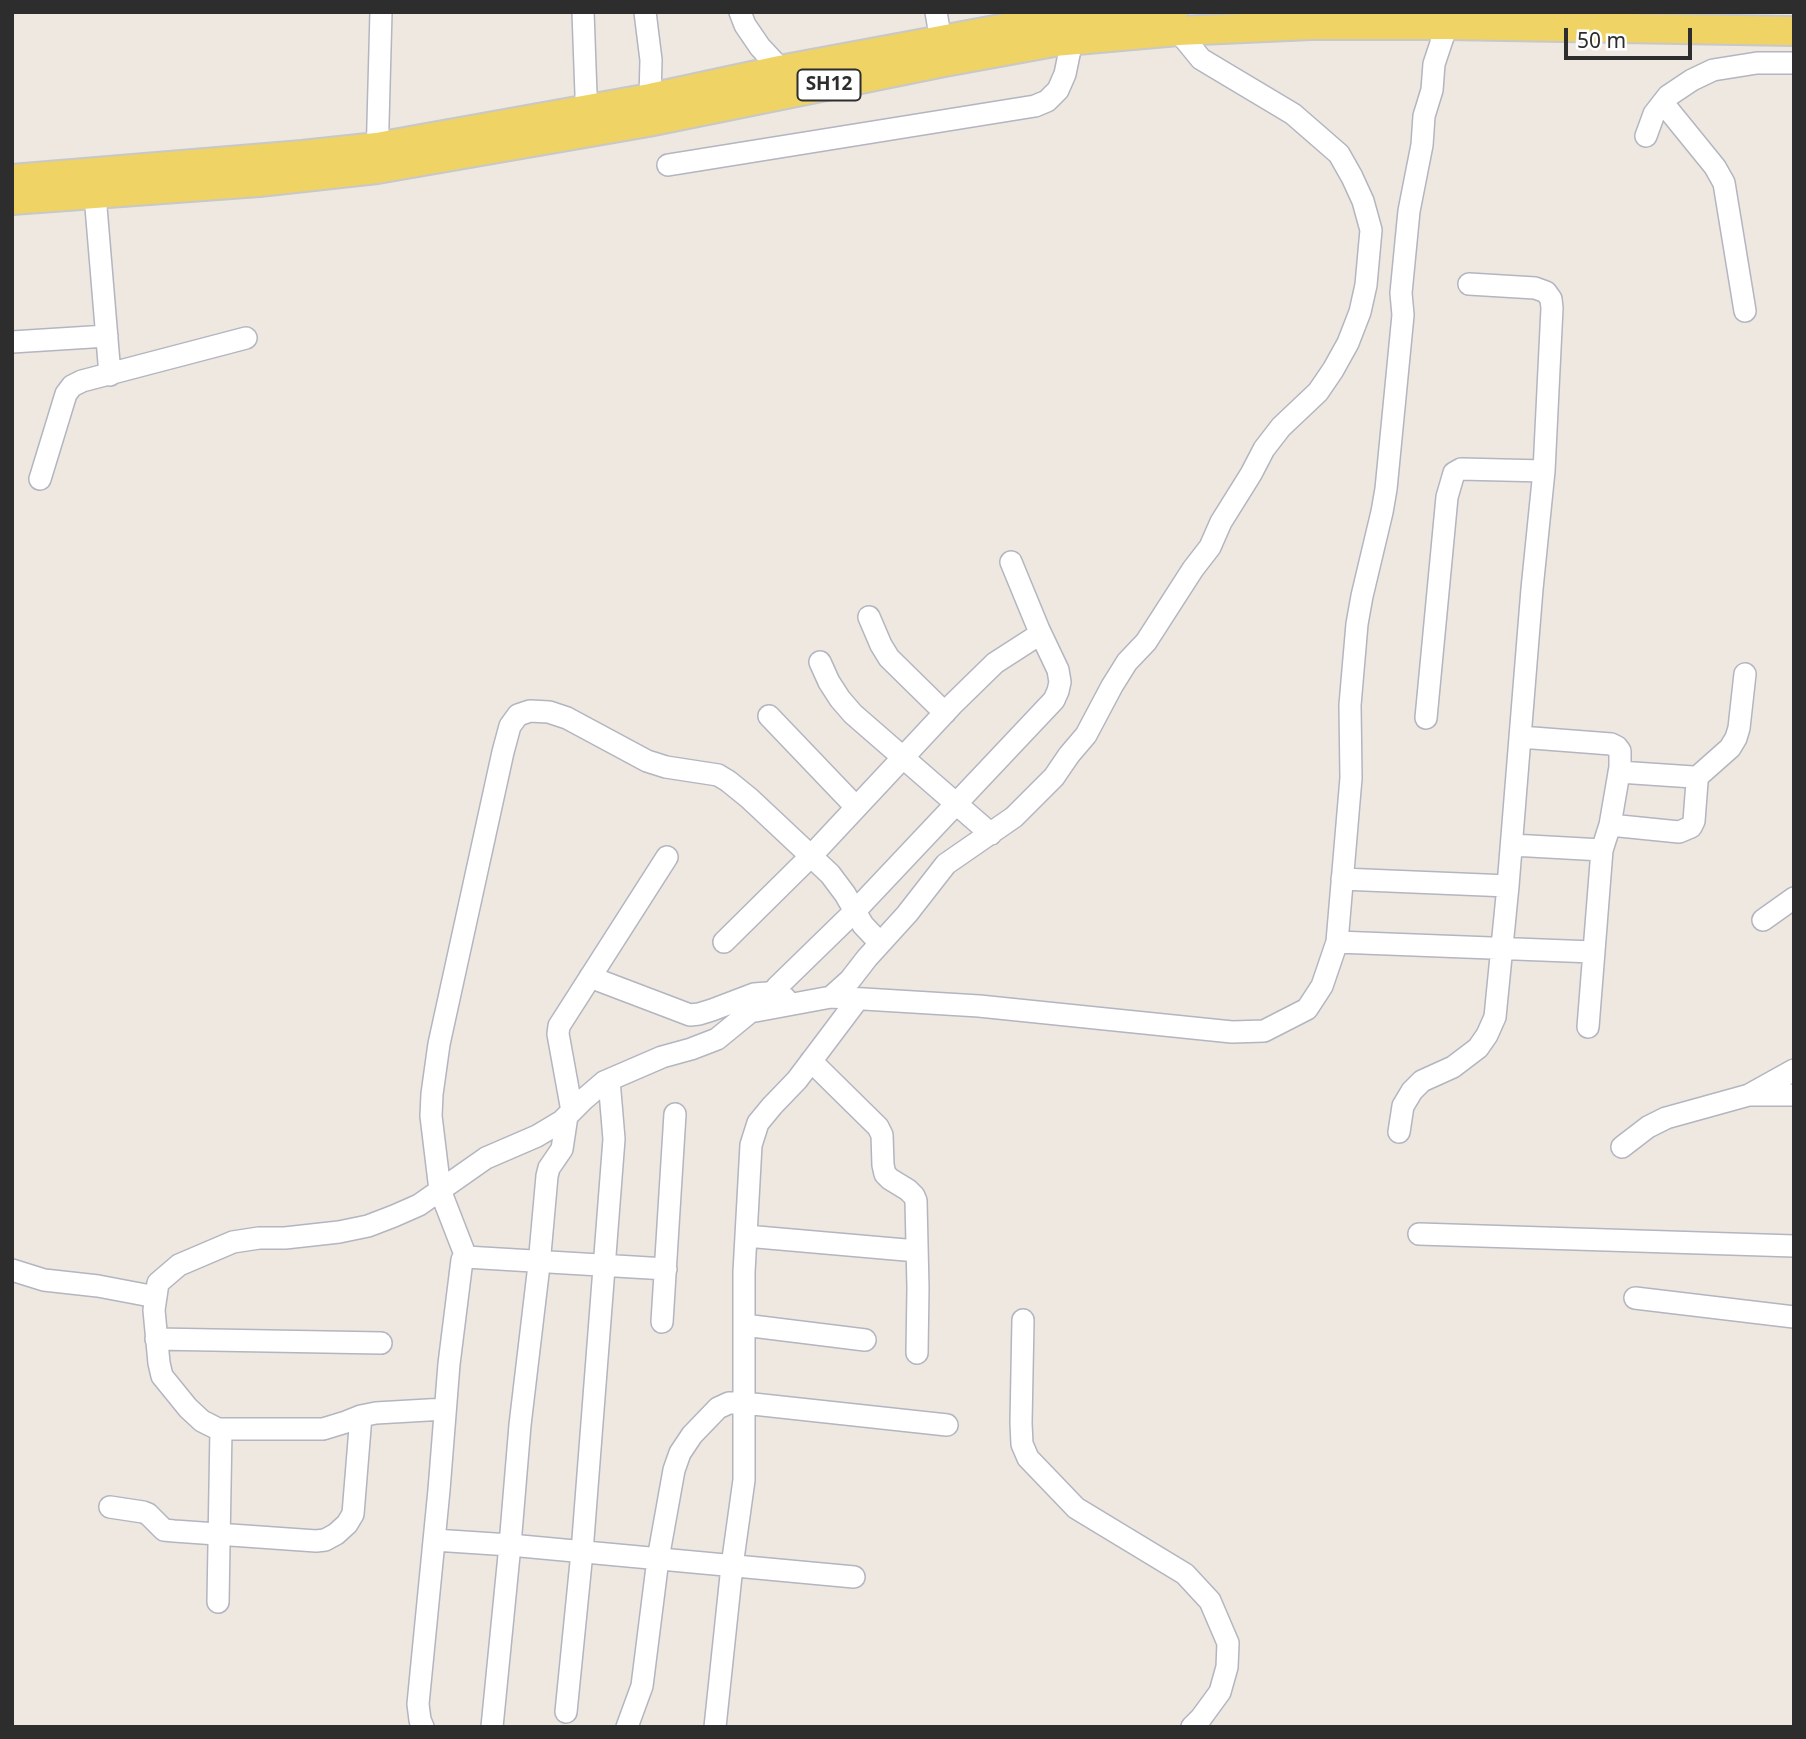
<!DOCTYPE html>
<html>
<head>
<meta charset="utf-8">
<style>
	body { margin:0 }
	#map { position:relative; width:1806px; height:1739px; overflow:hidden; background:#eee8e0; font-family:"Noto Sans",sans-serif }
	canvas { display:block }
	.frame { position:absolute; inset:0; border:14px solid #2d2d2d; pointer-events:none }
	.scale { position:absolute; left:1564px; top:28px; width:128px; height:32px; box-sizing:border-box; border:4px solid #2d2d2d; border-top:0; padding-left:9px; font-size:21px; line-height:24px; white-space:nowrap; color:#2d2d2d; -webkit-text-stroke:5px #fff; paint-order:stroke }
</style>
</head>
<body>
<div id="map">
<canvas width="1806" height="1739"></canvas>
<div class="frame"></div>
<div class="scale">50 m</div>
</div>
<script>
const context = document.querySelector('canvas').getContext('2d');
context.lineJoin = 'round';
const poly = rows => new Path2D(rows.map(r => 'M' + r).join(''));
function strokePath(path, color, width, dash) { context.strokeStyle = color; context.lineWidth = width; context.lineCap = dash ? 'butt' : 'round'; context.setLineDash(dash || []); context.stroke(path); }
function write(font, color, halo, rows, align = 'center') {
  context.font = font + ' "Noto Sans",sans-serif'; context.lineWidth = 5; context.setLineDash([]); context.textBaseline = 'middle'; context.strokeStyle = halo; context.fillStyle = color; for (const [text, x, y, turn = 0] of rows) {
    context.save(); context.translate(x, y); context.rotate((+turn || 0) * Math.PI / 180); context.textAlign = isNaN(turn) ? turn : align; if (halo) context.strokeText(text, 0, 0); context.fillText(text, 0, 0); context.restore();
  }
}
const minor = poly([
	[583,12,587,122],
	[645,12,651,60,650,98],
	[740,12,745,25,760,47,775,63,780,70],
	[936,12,943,53],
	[1663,103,1715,167,1724,183,1745,311],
	[1646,136,1654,114,1668,96,1692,80,1713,70,1757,63,1794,63],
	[377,160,381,12],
	[668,165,1035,106,1047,101,1058,90,1065,74,1072,40],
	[95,195,110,375],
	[12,342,107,336],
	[40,479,66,394,72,386,82,381,246,338],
	[869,617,881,645,889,658,945,713],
	[820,662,829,682,840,699,853,714,991,834],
	[769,716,856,807],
	[1426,718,1447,497,1454,473,1461,469,1544,471],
	[1520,737,1611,744,1617,747,1620,751,1620,767,1610,825,1602,850,1588,1027],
	[1695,779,1730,748,1736,738,1739,728,1745,674],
	[1610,825,1679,832,1691,827,1694,821,1697,782,1693,777,1619,772],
	[1512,845,1602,850],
	[1342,879,1508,886],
	[1763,920,1794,898],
	[724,942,811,856,952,705,995,663,1040,634],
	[1337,942,1593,952],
	[590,977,690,1015,699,1014,712,1010,754,994,767,993,785,998],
	[772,994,777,987,854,912,1054,700,1058,691,1060,682,1058,670,1039,630,1011,562],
	[831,997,979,1006,1232,1032,1264,1031,1307,1009,1322,986,1337,942,1351,778,1350,705,1357,624,1362,596,1382,512,1386,489,1403,315,1401,293,1409,211,1422,145,1424,116,1432,90,1434,64,1447,25],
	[811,1061,878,1127,882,1135,883,1165,885,1174,890,1179,908,1190,914,1196,916,1201,918,1288,917,1353],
	[1750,1095,1794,1095],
	[572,1111,558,1034,559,1026,667,857],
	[1399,1132,1403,1106,1412,1091,1422,1081,1453,1067,1478,1048,1487,1035,1495,1017,1508,886,1532,589,1544,471,1552,308,1551,299,1546,292,1535,288,1469,284],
	[1622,1147,1648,1127,1666,1118,1749,1095,1794,1070],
	[1419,1234,1794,1246],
	[746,1236,917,1251],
	[466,1257,440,1190,431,1116,432,1094,439,1044,503,752,510,726,518,715,530,711,549,712,567,718,647,761,666,767,718,775,728,781,749,798,830,874,845,894,863,925,880,943],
	[12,1270,44,1280,98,1286,156,1297],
	[1635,1298,1794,1317],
	[1023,1320,1021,1423,1022,1444,1028,1458,1076,1508,1185,1574,1210,1601,1228,1643,1227,1667,1220,1692,1201,1718,1192,1727],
	[662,1322,675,1114],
	[744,1325,865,1340],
	[156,1339,381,1343],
	[445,1409,376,1413,361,1416,346,1422,323,1429,218,1429,202,1421,188,1408,162,1376,159,1363,154,1310,158,1283,179,1265,233,1242,259,1238,285,1238,339,1232,368,1226,394,1216,419,1205,486,1158,537,1136,562,1121,583,1100,604,1082,662,1057,691,1049,717,1039,750,1012,831,997,850,980,867,958,907,914,946,864,1014,817,1054,777,1069,755,1086,735,1112,686,1127,662,1146,642,1193,569,1210,547,1221,522,1251,474,1264,449,1281,427,1318,392,1333,370,1348,343,1360,312,1366,285,1371,230,1363,201,1352,177,1339,154,1293,114,1201,59,1178,31],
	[110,1507,143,1512,148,1514,164,1530,174,1531,316,1541,325,1540,336,1534,347,1524,353,1514,361,1416],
	[434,1540,510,1545,854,1577],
	[218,1602,221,1429],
	[566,1712,582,1552,614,1139,609,1080],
	[423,1727,420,1720,418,1704,439,1490,449,1364,462,1260,466,1257,666,1269],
	[492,1727,510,1545,520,1425,539,1265,547,1176,549,1168,562,1149,567,1116],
	[627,1727,642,1686,658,1559,674,1470,680,1453,692,1435,718,1408,729,1403,744,1403,947,1425],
	[715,1727,732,1566,744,1480,744,1272,751,1145,758,1123,772,1106,797,1080,858,999]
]);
const major = poly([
	[12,179,302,155,377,147,650,98,780,70,1049,20,1173,12],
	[12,200,259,182,377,169,648,122,944,62,1054,42,1178,31,1311,25,1447,25,1794,31]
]);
strokePath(minor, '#b3b5c0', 24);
strokePath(major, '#c8c8c8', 32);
strokePath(minor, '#fff', 21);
strokePath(major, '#efd364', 28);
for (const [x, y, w] of [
	[829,85,63]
]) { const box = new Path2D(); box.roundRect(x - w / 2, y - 15.5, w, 31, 5); context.fillStyle = '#fff'; context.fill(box); strokePath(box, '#2d2d2d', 2); }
write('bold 19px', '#2d2d2d', null, [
	["SH12",829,85]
]);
</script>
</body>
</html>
